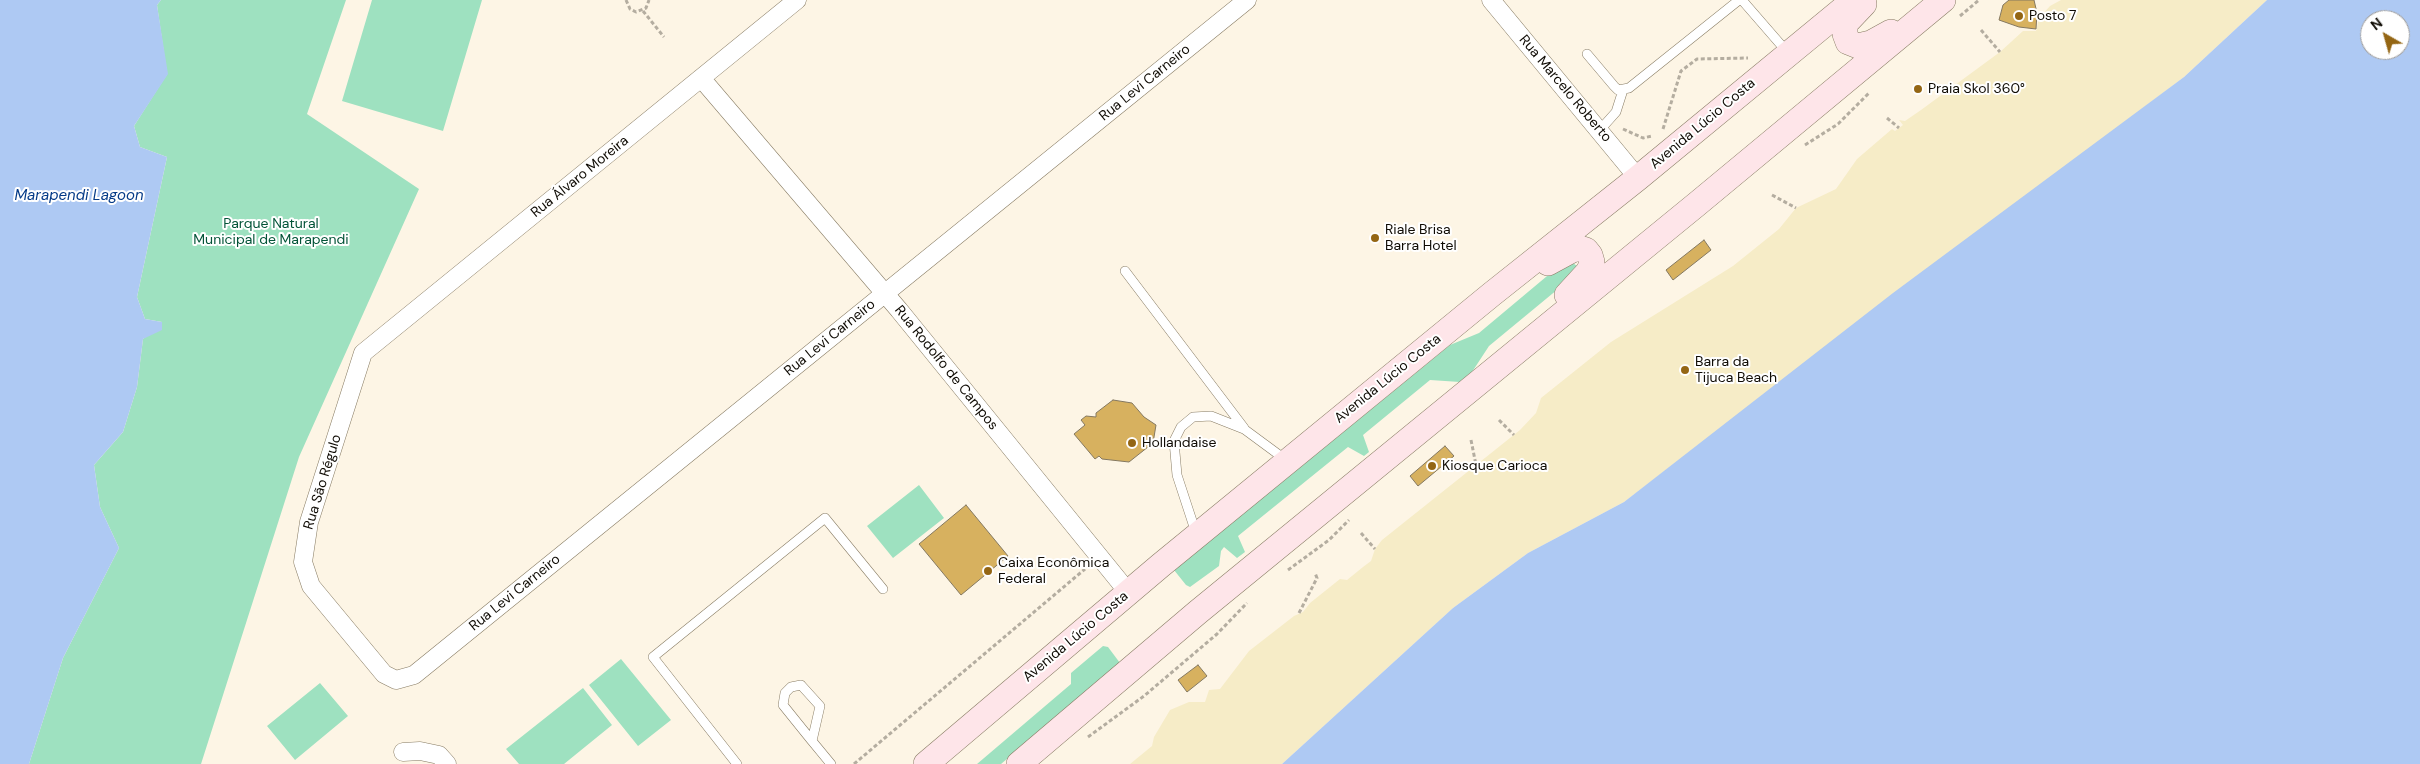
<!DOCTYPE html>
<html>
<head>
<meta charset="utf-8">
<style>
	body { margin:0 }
	#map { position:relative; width:2420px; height:764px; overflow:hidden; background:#fdf5e5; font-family:"DM Sans",sans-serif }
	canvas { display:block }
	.north { position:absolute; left:2360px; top:10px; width:50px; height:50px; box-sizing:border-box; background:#fff; border:1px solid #9f9d9b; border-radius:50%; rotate:322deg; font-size:14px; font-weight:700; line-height:20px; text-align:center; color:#0f0b04 }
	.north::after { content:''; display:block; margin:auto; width:18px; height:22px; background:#946614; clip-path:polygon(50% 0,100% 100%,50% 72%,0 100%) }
</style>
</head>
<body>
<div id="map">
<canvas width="2420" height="764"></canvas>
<div class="north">N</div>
</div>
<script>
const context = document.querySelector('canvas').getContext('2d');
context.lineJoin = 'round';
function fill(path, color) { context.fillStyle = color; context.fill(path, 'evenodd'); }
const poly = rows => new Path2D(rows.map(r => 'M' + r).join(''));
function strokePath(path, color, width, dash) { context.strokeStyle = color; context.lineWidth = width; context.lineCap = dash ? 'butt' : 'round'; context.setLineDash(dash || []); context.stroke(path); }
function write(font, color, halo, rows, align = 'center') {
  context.font = font + ' "DM Sans",sans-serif'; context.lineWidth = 4; context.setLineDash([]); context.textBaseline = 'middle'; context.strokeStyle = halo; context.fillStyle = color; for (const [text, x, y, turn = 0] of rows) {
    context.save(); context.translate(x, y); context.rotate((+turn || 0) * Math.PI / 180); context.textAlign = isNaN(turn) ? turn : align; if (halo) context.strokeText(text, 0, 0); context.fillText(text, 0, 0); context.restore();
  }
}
fill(poly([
	[161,0,346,0,307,114,419,189,299,457,201,764,29,764,63,658,119,548,100,507,94,465,123,432,137,387,143,339,162,322,145,319,137,297,167,157,140,147,134,126,167,74,157,5],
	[372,0,482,0,443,131,342,101],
	[1565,261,1570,261,1577,266,1575,275,1489,346,1472,372,1460,382,1430,380,1363,435,1369,452,1364,456,1348,447,1238,536,1245,552,1237,558,1224,547,1221,551,1219,566,1190,587,1186,585,1174,570,1450,345,1479,333],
	[919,485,944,518,893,558,867,526],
	[1103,646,1108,647,1120,663,1001,764,977,764,1071,684,1071,673],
	[621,659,671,720,638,746,589,685],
	[320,683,348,716,295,760,267,726],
	[583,688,612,725,564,764,519,764,506,749]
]), '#9ee1c0');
fill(poly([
	[2061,0,2267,0,2184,77,1624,502,1528,553,1453,608,1282,764,1130,764,1152,746,1154,737,1170,710,1189,702,1205,702,1209,690,1220,689,1249,651,1294,616,1303,612,1310,603,1340,579,1347,580,1363,567,1371,561,1375,549,1382,540,1520,430,1536,413,1541,398,1611,342,1733,266,1779,229,1796,208,1836,189,1857,159,1892,129,1895,131,1903,125,1899,120,1905,121,1921,110,2000,52,2023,31,2036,31,2039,18,2050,6]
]), '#f6ecc7');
fill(poly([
	[0,0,161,0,157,5,168,74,134,126,140,147,167,157,137,297,145,319,162,322,162,330,143,339,137,387,123,432,94,465,100,507,119,548,63,658,29,764,0,764],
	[2267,0,2420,0,2420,764,1282,764,1453,608,1528,553,1624,502,1893,293,2184,77],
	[2370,20,2400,20,2400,50,2370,50]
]), '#aec9f3');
const building = poly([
	[2009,0,2034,0,2037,13,2036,29,2019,27,1999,20,2003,5,2009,0],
	[1704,240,1711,250,1673,280,1666,270,1704,240],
	[1113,400,1132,403,1144,417,1156,425,1153,443,1129,462,1102,459,1099,456,1095,459,1074,434,1085,425,1081,420,1086,416,1096,417,1096,413,1113,400],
	[1445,446,1454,456,1418,486,1410,476,1445,446],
	[966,505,1008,556,961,595,919,544,966,505],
	[1198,665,1207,676,1187,692,1178,680,1198,665]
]);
fill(building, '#d7b15f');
strokePath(building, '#847860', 1);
const service = poly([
	[1742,0,1788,53],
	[1587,54,1614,86,1618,90,1629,88,1739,0],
	[1599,131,1616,112,1623,90],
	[1125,271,1244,428],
	[1196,533,1177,475,1174,441,1181,427,1193,417,1211,416,1244,429,1286,460],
	[801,685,820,706,812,741,783,705,785,693,791,687,801,685],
	[812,741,831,764],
	[737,764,653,657,825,518,883,589]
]);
const minor = poly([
	[797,0,363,353,309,522,303,562,311,586,384,674,396,680,414,675,1247,0],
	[1491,0,1638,178],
	[701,78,899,310,1128,592],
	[403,752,420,751,439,755,447,764]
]);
const secondary = poly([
	[1864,4,1845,24,1845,34,1848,42,1858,46,1871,43,1891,32],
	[1548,263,1572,250,1580,248,1586,250,1590,255,1592,262,1589,271,1567,295],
	[926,764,1161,565,1492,294,1638,178,1854,0],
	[1019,764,1198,612,1697,204,1943,0]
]);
strokePath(service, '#887c64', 10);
strokePath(minor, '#887c64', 19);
strokePath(secondary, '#887c64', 26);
strokePath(poly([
	[626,0,630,9,636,12,646,8,649,0],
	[643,11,664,37],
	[1960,16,1979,0],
	[1981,30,2000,52],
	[1887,118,1899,128],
	[1623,129,1643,138,1652,136],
	[1663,129,1681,71,1697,59,1748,58],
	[1805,145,1838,124,1870,92],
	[1772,195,1796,208],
	[1499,420,1514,435],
	[1471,440,1476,465],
	[1361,533,1375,549],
	[1288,570,1329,540,1349,520],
	[1299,613,1317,578,1315,573],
	[1088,737,1144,696,1217,634,1247,603],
	[854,764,1085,569]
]), '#b4ada0', 3, [4, 2.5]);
strokePath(service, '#fff', 9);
strokePath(minor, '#fff', 18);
strokePath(secondary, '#fee5e9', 25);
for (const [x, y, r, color] of [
	[2019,16,5,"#946614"],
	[1918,89,5,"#946614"],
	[1375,238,5,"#946614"],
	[1685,370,5,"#946614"],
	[1132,443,5,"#946614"],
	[1432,466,5,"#946614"],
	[988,571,5,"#946614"]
]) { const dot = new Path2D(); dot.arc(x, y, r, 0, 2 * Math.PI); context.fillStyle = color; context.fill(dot); strokePath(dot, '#fff', 2); }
write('14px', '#0f0b04', '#fff', [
	["Posto 7",2029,16],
	["Praia Skol 360°",1928,89],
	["Riale Brisa",1385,230],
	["Barra Hotel",1385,246],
	["Barra da",1695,362],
	["Tijuca Beach",1695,378],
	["Hollandaise",1142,443],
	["Kiosque Carioca",1442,466],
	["Caixa Econômica",998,563],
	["Federal",998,579]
], 'left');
write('14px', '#0f0b04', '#fff', [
	["Rua Levi Carneiro",1145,83,-39],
	["Rua Marcelo Roberto",1565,89,50],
	["Avenida Lúcio Costa",1703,124,-40],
	["Rua Álvaro Moreira",580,177,-39],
	["Rua Levi Carneiro",830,338,-39],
	["Rua Rodolfo de Campos",946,368,51],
	["Avenida Lúcio Costa",1388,379,-39],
	["Rua São Régulo",323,482,-73],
	["Rua Levi Carneiro",515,593,-39],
	["Avenida Lúcio Costa",1076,637,-40]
]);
write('14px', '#035438', '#fff', [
	["Parque Natural",271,224],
	["Municipal de Marapendi",271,240]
]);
write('italic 15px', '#043a87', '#fff', [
	["Marapendi Lagoon",79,196]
]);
</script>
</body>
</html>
